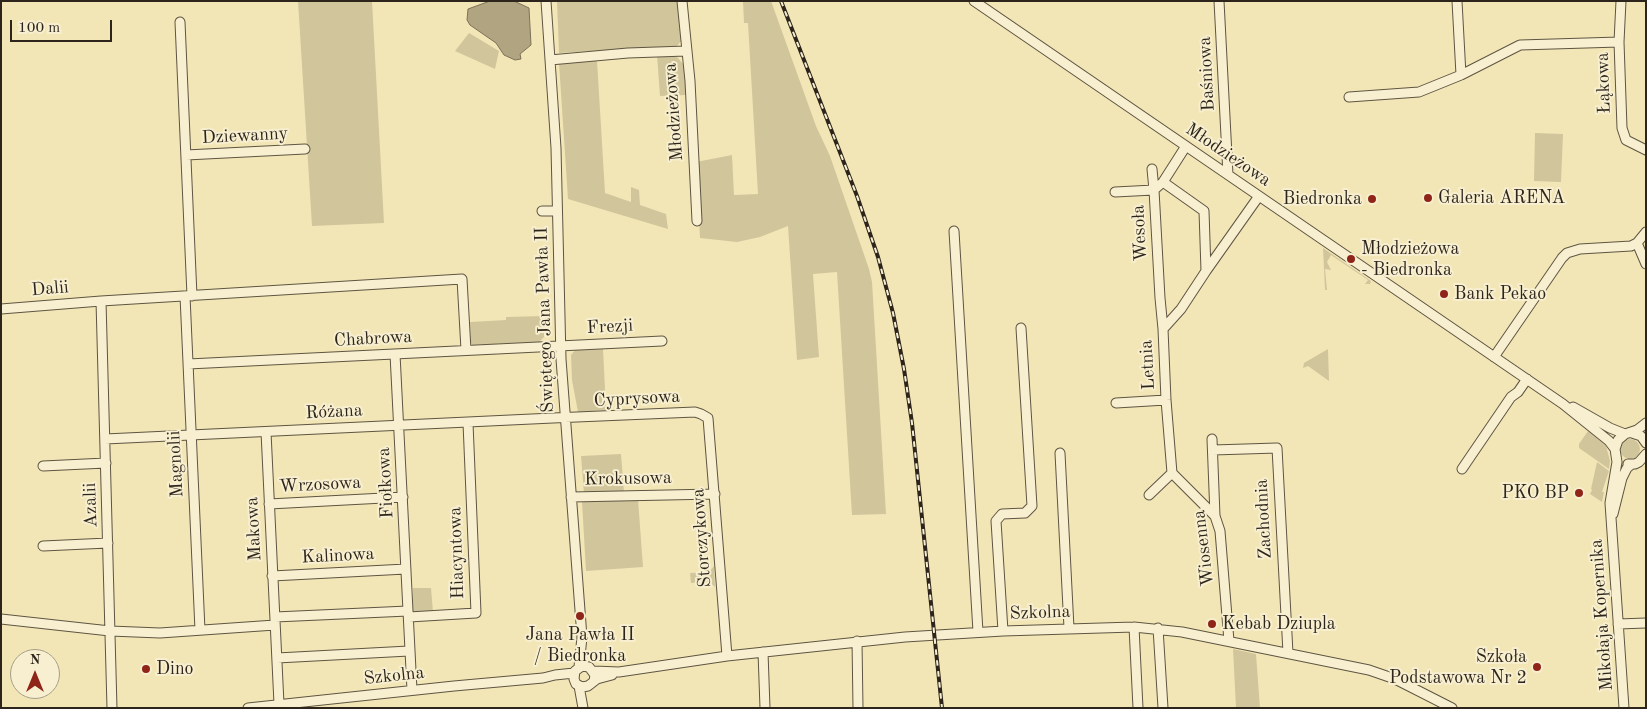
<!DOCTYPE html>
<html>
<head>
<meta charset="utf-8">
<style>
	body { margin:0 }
	#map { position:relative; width:1647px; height:709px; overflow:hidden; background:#f3e6b6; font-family:"Old Standard TT",serif }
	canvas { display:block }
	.frame { position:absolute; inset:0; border:2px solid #2d251b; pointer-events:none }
	.north { position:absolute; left:10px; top:649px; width:50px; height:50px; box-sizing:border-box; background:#f7efd0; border:1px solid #a69e88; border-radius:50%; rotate:0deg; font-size:14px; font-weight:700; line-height:20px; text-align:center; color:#2d251b }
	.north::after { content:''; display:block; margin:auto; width:18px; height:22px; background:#8f2418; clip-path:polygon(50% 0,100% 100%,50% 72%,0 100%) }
	.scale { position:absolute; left:10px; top:20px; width:102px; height:22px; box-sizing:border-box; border:2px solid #2d251b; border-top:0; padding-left:6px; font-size:15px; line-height:18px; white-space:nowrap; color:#2d251b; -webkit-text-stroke:4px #f7efd0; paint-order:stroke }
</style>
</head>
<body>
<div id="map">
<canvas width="1647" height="709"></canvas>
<div class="frame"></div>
<div class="north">N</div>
<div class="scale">100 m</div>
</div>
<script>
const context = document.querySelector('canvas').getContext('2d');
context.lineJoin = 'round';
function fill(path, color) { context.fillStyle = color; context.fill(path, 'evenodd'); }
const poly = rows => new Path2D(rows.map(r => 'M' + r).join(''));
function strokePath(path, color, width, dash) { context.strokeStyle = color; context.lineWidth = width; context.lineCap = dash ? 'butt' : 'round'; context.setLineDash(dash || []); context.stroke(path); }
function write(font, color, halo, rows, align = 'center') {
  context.font = font + ' "Old Standard TT",serif'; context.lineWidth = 4; context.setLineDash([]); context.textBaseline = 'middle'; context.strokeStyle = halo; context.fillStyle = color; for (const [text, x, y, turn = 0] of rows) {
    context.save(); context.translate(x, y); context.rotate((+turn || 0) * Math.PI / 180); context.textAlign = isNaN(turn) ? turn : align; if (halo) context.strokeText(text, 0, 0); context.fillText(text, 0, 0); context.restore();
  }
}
fill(poly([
	[298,1,372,1,384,223,312,226],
	[557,1,678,1,681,41,677,46,559,53],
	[743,1,771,1,816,126,830,156,869,269,872,282,886,514,852,515,837,272,813,274,819,357,797,360,788,226,760,237,737,242,700,238,696,162,732,155,734,195,758,194,748,23,744,23],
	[469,33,499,51,495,69,455,51],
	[657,55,668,55,677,57,684,65,686,95,660,96],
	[597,60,605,193,631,202,631,187,639,190,640,205,666,214,668,229,568,199,559,63],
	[1535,133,1563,134,1561,182,1534,181],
	[1323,248,1371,281,1370,284,1365,284,1368,280,1331,255,1327,262,1331,270,1325,269,1327,290,1325,290],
	[544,316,544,337,539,342,472,345,471,343,470,322,506,320,506,317],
	[603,349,606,410,578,412,572,380,571,355,575,350],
	[1328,349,1329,381,1308,366,1303,368,1304,363],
	[1588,431,1606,446,1610,461,1609,469,1579,448,1579,444],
	'1620 449a10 10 0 1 1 20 0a10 10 0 1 1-20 0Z',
	[621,454,624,492,584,493,581,456],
	[1597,462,1609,471,1602,492,1604,492,1602,502,1590,494,1592,490,1591,489],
	[638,499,643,567,586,571,582,502,589,500],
	[714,566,715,587,709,582,691,583,690,573,709,572],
	[413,588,431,588,433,612,413,613],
	[1233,649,1256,654,1260,708,1236,708]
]), '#d1c59c');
const water = poly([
	[490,1,514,1,529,8,531,45,520,54,521,59,515,60,504,55,496,43,470,25,467,20,468,9,490,1]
]);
fill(water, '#b0a481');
strokePath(water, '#7c7158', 1);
const minor = poly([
	[546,1,556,148,561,359,582,637,579,667],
	[682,1,690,81,697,221],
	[974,1,1563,404,1609,441,1615,449],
	[1219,1,1228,175],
	[1457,1,1461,75],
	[1621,1,1619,42,1622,128,1626,140,1646,150],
	[180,22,192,296],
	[550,60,628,53,686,51],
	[1349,97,1419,92,1461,75,1520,45,1619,42],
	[186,155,305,149],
	[1163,182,1204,211,1206,271],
	[1115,192,1154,190,1152,169],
	[542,211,557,211],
	[954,231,978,632],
	[1637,243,1646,264],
	[185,296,200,630],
	[101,301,112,708],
	[1,309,101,301,462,279,466,350],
	[1163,329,1160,298,1154,190,1163,182,1186,146],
	[395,354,412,690],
	[1494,357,1562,258,1567,253,1580,249,1631,246,1637,243,1646,232],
	[188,364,662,341],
	[1116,403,1166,400],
	[1573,407,1610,428,1625,434],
	[266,432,279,704],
	[1632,433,1641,436,1646,443],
	[105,439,553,418,695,412,701,414,708,418,727,656],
	[1212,439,1215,516,1220,531,1229,641],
	[1213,450,1277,448,1288,653],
	[1060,453,1069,628],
	[1628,464,1635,464,1639,462,1646,454],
	[43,466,106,463],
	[1462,469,1511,397,1518,392,1527,379],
	[1149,495,1172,473],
	[571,497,715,494],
	[269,504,403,497],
	[1613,514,1622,478,1627,468,1632,464],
	[1215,516,1172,473,1166,400,1163,329,1181,309,1206,271,1259,196],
	[43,546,108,543],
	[272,576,406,569],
	[275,617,408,611],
	[409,617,476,613,468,423],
	[1,619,110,631,160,633,275,625],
	[1618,624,1646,623],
	[1134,627,1138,708],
	[1158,628,1163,708],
	[1003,631,996,521,1002,514,1025,513,1032,506,1021,328],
	[857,641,858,708],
	[763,652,765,708],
	[277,658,409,651],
	[594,671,619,672,727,656,905,637,1003,631,1134,627,1182,632,1369,670,1395,679,1452,708],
	[594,681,595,675,589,667,582,666,575,671,574,679,576,684,582,687,588,686,597,679,612,675],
	[579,686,583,708],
	[248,708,454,686,543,678,555,675,574,673],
	[1624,708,1610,503,1617,462,1615,449,1618,440,1625,434,1637,430,1646,423]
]);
strokePath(minor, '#5e5542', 11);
strokePath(minor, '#f7efd0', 9);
const rail = poly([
	[781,1,857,196,878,257,893,313,904,369,912,423,942,708]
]);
strokePath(rail, '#2d251b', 4);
strokePath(rail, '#f7efd0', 2, [5.5]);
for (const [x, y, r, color] of [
	[1428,198,5,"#8f2418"],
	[1372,199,5,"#8f2418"],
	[1351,259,5,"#8f2418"],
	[1444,294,5,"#8f2418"],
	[1579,493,5,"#8f2418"],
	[580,616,5,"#8f2418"],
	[1212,624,5,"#8f2418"],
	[1537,667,5,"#8f2418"],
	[146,669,5,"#8f2418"]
]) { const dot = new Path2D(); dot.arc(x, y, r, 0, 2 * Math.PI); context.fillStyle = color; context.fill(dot); strokePath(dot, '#f7efd0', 2); }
write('18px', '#2d251b', '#f7efd0', [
	["Baśniowa",1207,74,-93],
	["Łąkowa",1604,83,-92],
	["Młodzieżowa",674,112,-94],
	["Dziewanny",245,136,-3],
	["Młodzieżowa",1228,155,34],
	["Wesoła",1140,233,-93],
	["Dalii",50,289,-5],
	["Świętego Jana Pawła II",545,320,-92],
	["Frezji",610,327,-3],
	["Chabrowa",373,339,-3],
	["Letnia",1148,365,-93],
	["Cyprysowa",637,399,-3],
	["Różana",334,412,-3],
	["Magnolii",176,464,-93],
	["Krokusowa",628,479,-1],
	["Fiołkowa",386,483,-93],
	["Wrzosowa",320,485,-3],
	["Azalii",91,505,-92],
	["Zachodnia",1264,519,-93],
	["Makowa",254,529,-93],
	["Storczykowa",702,538,-94],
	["Wiosenna",1204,548,-97],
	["Hiacyntowa",457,553,-92],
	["Kalinowa",338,556,-3],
	["Szkolna",1040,613,-2],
	["Mikołaja Kopernika",1602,615,-94],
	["Szkolna",394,676,-6]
]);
write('18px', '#2d251b', '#f7efd0', [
	["Galeria ARENA",1438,198],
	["Biedronka",1362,199,"right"],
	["Młodzieżowa",1361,249],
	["- Biedronka",1361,270],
	["Bank Pekao",1454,294],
	["PKO BP",1569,493,"right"],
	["Kebab Dziupla",1222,624],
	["Jana Pawła II",580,635,"center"],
	["/ Biedronka",580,656,"center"],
	["Szkoła",1527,657,"right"],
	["Podstawowa Nr 2",1527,678,"right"],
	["Dino",156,669]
], 'left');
</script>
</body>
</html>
